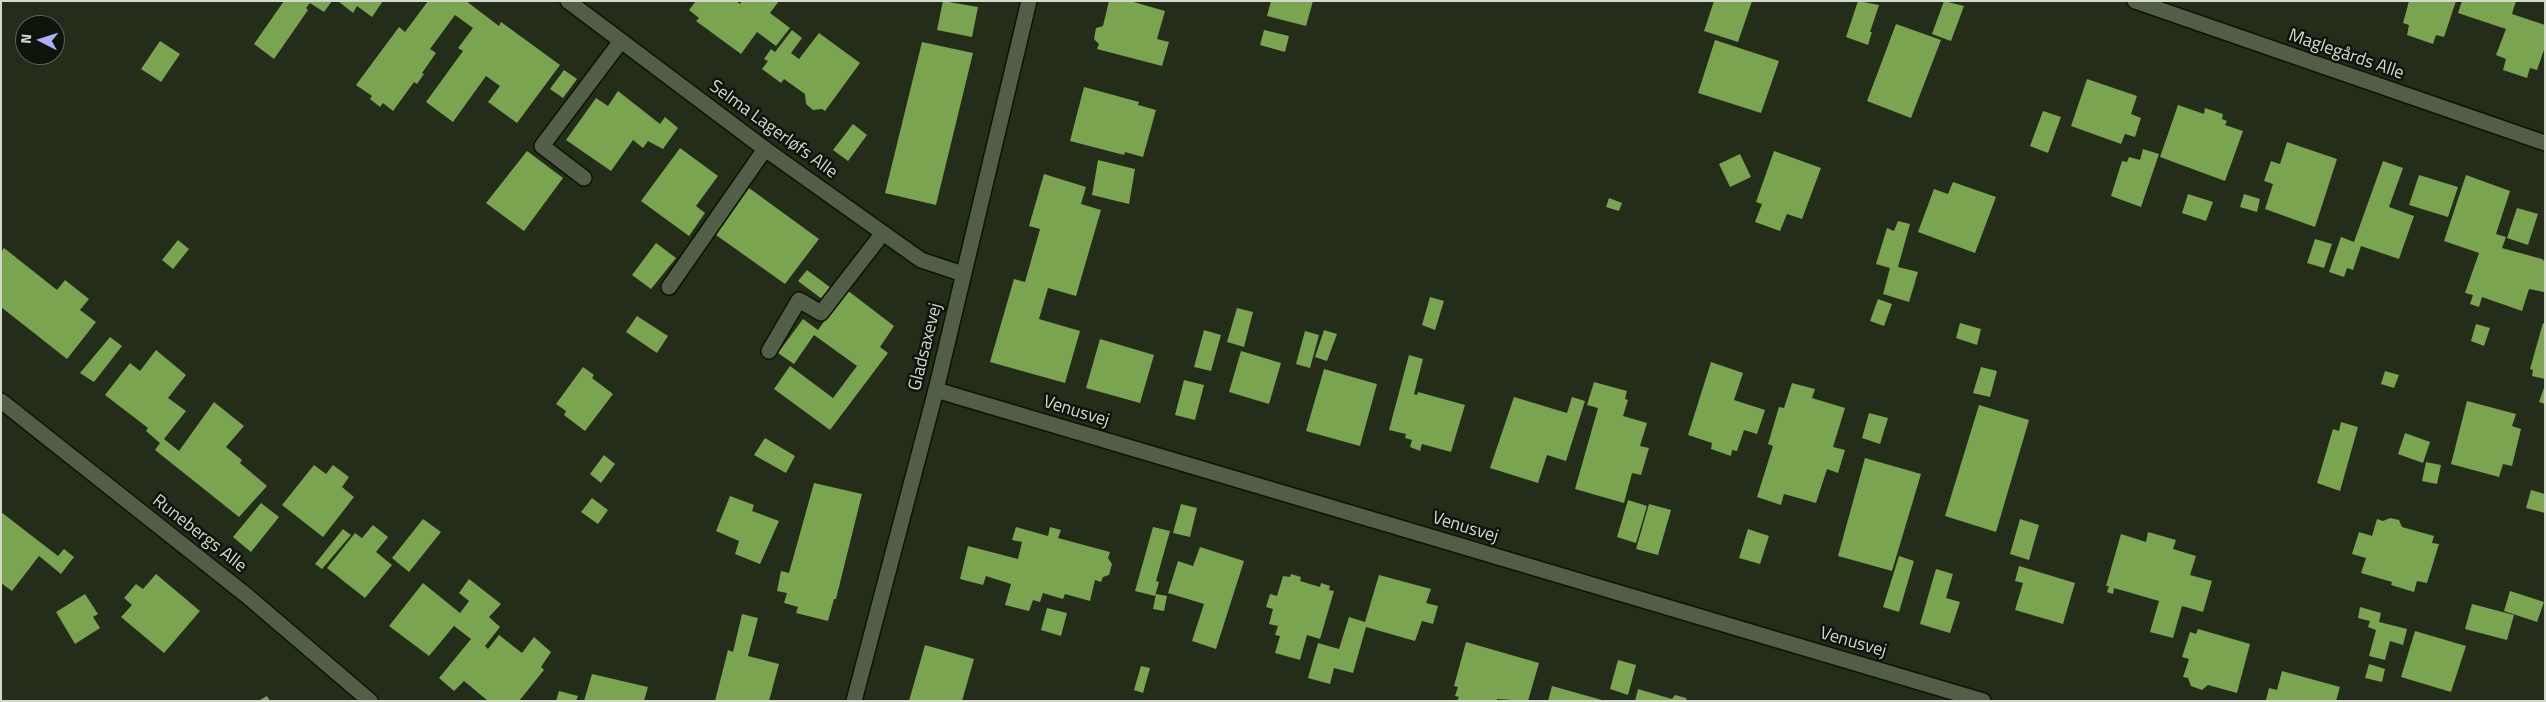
<!DOCTYPE html>
<html>
<head>
<meta charset="utf-8">
<style>
	body { margin:0 }
	#map { position:relative; width:2546px; height:702px; overflow:hidden; background:#232d1a; font-family:"Titillium Web",sans-serif }
	canvas { display:block }
	.frame { position:absolute; inset:0; border:2px solid #d3dacd; pointer-events:none }
	.north { position:absolute; left:15px; top:15px; width:50px; height:50px; box-sizing:border-box; background:#0f140b; border:1px solid #5d6359; border-radius:50%; rotate:275deg; font-size:14px; font-weight:700; line-height:20px; text-align:center; color:#d3dacd }
	.north::after { content:''; display:block; margin:auto; width:18px; height:22px; background:#adaffb; clip-path:polygon(50% 0,100% 100%,50% 72%,0 100%) }
</style>
</head>
<body>
<div id="map">
<canvas width="2546" height="702"></canvas>
<div class="frame"></div>
<div class="north">N</div>
</div>
<script>
const context = document.querySelector('canvas').getContext('2d');
context.lineJoin = 'round';
function fill(path, color) { context.fillStyle = color; context.fill(path, 'evenodd'); }
const poly = rows => new Path2D(rows.map(r => 'M' + r).join(''));
function strokePath(path, color, width, dash) { context.strokeStyle = color; context.lineWidth = width; context.lineCap = dash ? 'butt' : 'round'; context.setLineDash(dash || []); context.stroke(path); }
function write(font, color, halo, rows, align = 'center') {
  context.font = font + ' "Titillium Web",sans-serif'; context.lineWidth = 5; context.setLineDash([]); context.textBaseline = 'middle'; context.strokeStyle = halo; context.fillStyle = color; for (const [text, x, y, turn = 0] of rows) {
    context.save(); context.translate(x, y); context.rotate((+turn || 0) * Math.PI / 180); context.textAlign = isNaN(turn) ? turn : align; if (halo) context.strokeText(text, 0, 0); context.fillText(text, 0, 0); context.restore();
  }
}
fill(poly([
	[284,1,332,1,324,12,310,3,306,8,308,10,274,59,254,44],
	[338,1,383,1,372,17,357,6,353,13],
	[428,1,466,1,499,26,501,22,560,65,517,123,488,102,500,86,486,76,453,122,426,102,463,51,458,48,473,28,455,15,430,49,436,53,422,73,424,74,417,84,414,82,393,111,383,103,380,107,370,99,372,96,356,85,399,27,405,32],
	[696,1,736,1,740,4,742,1,779,1,770,13,790,28,776,46,757,32,741,54,696,21,699,18,689,10],
	[943,1,978,7,972,37,937,30],
	[1109,1,1130,1,1165,11,1157,39,1169,42,1162,66,1097,49,1099,44,1094,39,1096,28,1103,26],
	[1271,1,1313,1,1306,26,1267,16],
	[1714,1,1752,1,1738,42,1704,31],
	[1858,1,1879,5,1870,32,1872,32,1868,45,1846,37],
	[1944,1,1964,6,1951,41,1932,34],
	[2409,1,2456,1,2444,37,2436,35,2433,44,2407,35,2409,25,2403,23],
	[2462,1,2516,1,2512,14,2545,25,2545,47,2537,70,2530,68,2527,78,2503,70,2506,59,2496,55,2506,29,2458,13],
	[1896,24,1941,40,1911,118,1867,101],
	[792,30,802,38,791,53,799,59,819,33,860,63,825,111,822,109,813,110,806,104,805,94,784,79,781,83,762,69,768,61,764,59,771,49,775,52],
	[1264,30,1289,36,1285,52,1260,45],
	[1715,40,1779,61,1761,113,1698,93],
	[160,41,180,54,161,82,141,69],
	[922,42,973,53,936,205,885,193],
	[564,70,577,79,563,98,550,89],
	[2087,79,2137,96,2131,114,2141,118,2135,137,2125,134,2121,144,2071,126],
	[1084,87,1139,102,1138,105,1156,110,1143,157,1125,152,1124,155,1070,141],
	[618,91,660,124,665,117,678,128,663,149,648,141,643,148,633,140,611,171,566,140,596,98,608,106],
	[2178,105,2204,114,2205,108,2223,114,2222,119,2227,121,2225,125,2243,131,2225,181,2160,157],
	[2043,111,2061,117,2048,153,2030,146],
	[853,124,867,135,848,161,833,150],
	[2287,142,2337,159,2315,227,2265,209,2273,184,2264,181,2271,161,2280,164],
	[680,148,718,176,696,206,705,213,689,236,641,201],
	[2143,149,2159,154,2141,207,2111,196,2122,161,2127,162,2129,157,2140,160],
	[527,151,563,178,524,231,486,203],
	[1774,151,1821,168,1802,219,1787,214,1780,231,1755,222,1762,204,1756,202],
	[1740,154,1751,177,1730,187,1719,164],
	[1098,160,1135,169,1129,204,1092,195],
	[2383,161,2403,168,2389,207,2414,216,2399,259,2361,246,2353,270,2347,268,2344,277,2329,272,2341,237,2354,242],
	[1044,174,1086,187,1081,204,1101,210,1076,296,1048,288,1039,319,1080,331,1065,383,990,362,1014,279,1025,282,1040,229,1029,226],
	[2419,175,2458,187,2448,217,2409,205],
	[2466,175,2510,191,2496,234,2506,237,2502,248,2542,259,2545,262,2544,292,2529,289,2522,311,2482,297,2479,307,2470,304,2473,295,2465,293,2479,253,2444,241],
	[1953,182,1996,197,1975,253,1918,232,1934,189,1948,194],
	[749,188,819,239,785,284,716,235],
	[2188,194,2213,202,2206,221,2182,213],
	[2244,194,2260,199,2257,212,2240,207],
	[1609,198,1622,203,1619,211,1606,207],
	[2517,208,2538,214,2528,245,2507,238],
	[1898,221,1910,224,1898,267,1918,272,1909,302,1883,294,1890,268,1876,264,1887,228,1894,231],
	[2315,239,2332,244,2324,268,2307,263],
	[178,240,189,249,173,269,162,260],
	[656,243,676,258,651,289,632,275],
	[4,248,57,290,65,280,89,299,80,310,96,322,67,359,1,307,1,252],
	[807,270,831,288,822,299,798,281],
	[847,290,894,326,880,347,888,353,830,430,774,389,790,366,833,398,857,366,814,335,794,364,778,353,803,319,818,330],
	[1430,297,1444,301,1435,330,1422,325],
	[1878,299,1892,304,1884,326,1870,321],
	[1237,308,1253,312,1244,347,1227,342],
	[637,316,668,336,657,353,626,332],
	[1960,323,1981,329,1977,345,1956,338],
	[2543,323,2545,324,2545,379,2532,376,2533,370,2530,369],
	[2476,324,2490,328,2484,346,2471,341],
	[1204,330,1221,335,1211,371,1194,367],
	[1324,330,1337,334,1327,361,1315,357],
	[1305,331,1319,335,1310,368,1296,364],
	[110,337,122,346,94,382,80,373],
	[1100,339,1154,355,1140,403,1086,388],
	[156,350,186,375,168,398,186,411,164,439,179,451,214,402,244,426,226,447,242,460,240,463,267,486,239,517,155,450,160,443,146,431,148,428,105,395,130,363,140,371],
	[1241,351,1281,363,1269,404,1229,392],
	[1409,355,1423,359,1414,394,1417,395,1418,392,1465,405,1451,452,1422,444,1420,451,1410,447,1412,440,1405,438,1406,434,1389,430],
	[1711,362,1743,373,1734,400,1765,410,1757,434,1744,430,1737,451,1732,450,1731,456,1711,449,1712,443,1688,435],
	[583,367,594,375,592,378,613,394,585,431,564,415,566,411,556,404],
	[1981,367,1997,371,1990,397,1973,393],
	[1324,369,1377,384,1360,446,1306,431],
	[2385,371,2399,375,2394,388,2381,384],
	[1184,380,1204,385,1195,420,1175,415],
	[1594,382,1627,391,1625,399,1628,400,1623,416,1647,423,1640,446,1649,448,1641,475,1632,473,1624,503,1575,489,1598,408,1587,405],
	[1792,383,1815,389,1812,398,1845,408,1833,447,1845,450,1838,473,1827,469,1816,503,1784,494,1781,505,1757,497,1773,446,1768,444,1779,407,1784,408],
	[2545,385,2545,404,2539,402],
	[1514,397,1567,413,1572,397,1585,401,1566,461,1547,455,1538,483,1490,468],
	[2467,401,2516,414,2512,426,2521,429,2512,466,2503,464,2499,477,2451,464],
	[1979,405,2029,420,1996,532,1945,516],
	[1869,413,1888,418,1880,444,1862,438],
	[2341,422,2358,427,2340,491,2317,483,2333,429,2339,431],
	[2405,433,2430,442,2423,463,2398,454],
	[765,438,795,456,786,473,754,455],
	[604,455,615,464,601,483,590,474],
	[1865,458,1921,474,1892,571,1838,556],
	[2426,462,2441,465,2437,484,2422,481],
	[314,465,326,474,333,465,349,477,342,487,354,497,323,537,282,505],
	[814,483,862,494,836,599,834,599,828,621,796,613,798,607,784,603,787,593,777,591,781,571,789,573],
	[2531,490,2545,494,2545,513,2526,508],
	[730,496,754,505,752,511,779,521,760,564,735,554,739,541,716,531],
	[592,498,608,510,598,524,581,512],
	[1628,500,1647,506,1636,543,1617,537],
	[261,503,279,517,251,552,233,537],
	[1181,504,1197,508,1190,537,1173,533],
	[1649,504,1671,510,1658,555,1636,549],
	[1,512,58,556,64,549,74,557,61,574,39,556,12,591,1,583],
	[2390,518,2399,520,2402,527,2434,536,2432,543,2439,544,2427,583,2417,581,2414,592,2391,585,2392,582,2361,573,2366,558,2352,554,2359,532,2372,536,2377,519,2383,521],
	[423,519,441,532,409,572,392,558],
	[2020,519,2039,525,2029,560,2010,554],
	[373,525,388,537,376,552,392,565,365,598,327,568,355,533,362,538],
	[1016,527,1048,536,1050,527,1061,530,1058,538,1110,552,1108,558,1112,564,1109,575,1103,577,1101,582,1095,580,1090,601,1065,594,1063,599,1043,593,1040,602,1033,600,1029,611,1005,605,1011,584,986,576,983,585,960,579,968,546,1018,559,1022,542,1012,540],
	[1153,527,1170,531,1156,581,1159,582,1155,596,1135,591],
	[343,529,351,535,322,569,315,564],
	[1748,529,1769,536,1760,564,1739,558],
	[2148,532,2176,540,2173,549,2196,556,2190,575,2212,581,2203,612,2182,606,2173,638,2150,632,2159,601,2114,588,2113,594,2107,592,2109,586,2106,586,2121,534,2146,542],
	[1200,547,1244,561,1216,649,1192,641,1204,604,1168,593,1178,561,1193,566],
	[1899,556,1914,561,1899,612,1883,607],
	[2019,566,2075,583,2063,624,2015,610,2023,583,2015,581],
	[1936,569,1953,574,1946,598,1960,602,1950,633,1920,624],
	[156,574,200,611,164,653,121,617,132,605,124,598,136,584,143,589],
	[1291,574,1301,577,1300,581,1320,587,1321,583,1330,586,1329,590,1334,591,1320,639,1307,635,1300,660,1275,653,1280,636,1275,635,1278,626,1269,624,1273,609,1266,607,1270,594,1277,596,1283,576,1290,577],
	[1379,575,1431,589,1426,603,1438,606,1433,624,1422,621,1415,641,1366,627,1353,673,1334,668,1330,684,1308,678,1318,643,1339,649,1349,617,1365,622],
	[469,579,501,604,489,617,500,627,485,646,488,649,499,635,522,653,534,637,551,652,541,667,544,670,519,701,488,701,464,681,454,691,439,678,471,639,454,626,429,656,389,626,423,583,460,613,469,601,459,593],
	[2510,591,2544,602,2537,622,2504,611],
	[85,594,98,614,93,617,100,628,75,644,56,612],
	[1156,594,1167,596,1164,611,1153,609],
	[2472,604,2514,615,2507,640,2465,629],
	[2360,607,2381,613,2379,622,2407,629,2403,645,2390,641,2385,660,2369,656,2376,630,2368,627,2370,621,2358,618],
	[1047,608,1067,613,1061,636,1041,630],
	[742,614,758,618,748,656,779,664,769,701,715,701,728,650,733,652],
	[2198,629,2250,644,2237,693,2208,685,2202,690,2191,686,2188,678,2183,677,2189,659,2182,657,2190,632,2196,634],
	[2415,631,2466,646,2451,692,2401,677],
	[1466,642,1539,663,1528,701,1497,699,1496,701,1457,701,1459,697,1455,696,1458,687,1454,686],
	[925,645,974,659,962,701,909,701],
	[1618,660,1636,665,1628,695,1610,689],
	[2369,664,2385,669,2382,682,2365,678],
	[1141,666,1150,668,1143,693,1134,690],
	[2282,671,2340,687,2336,701,2266,700,2269,688,2277,690],
	[592,674,648,687,644,701,584,701],
	[1552,686,1602,700,1602,701,1548,701],
	[1638,689,1672,699,1675,695,1686,698,1687,701,1635,701],
	[559,691,578,696,576,701,556,701],
	[267,696,270,701,258,701]
]), '#7ba451');
const lane = poly([
	[584,178,542,146,621,41],
	[669,287,765,149],
	[769,351,799,300,821,313,883,233]
]);
const street = poly([
	[568,1,765,149,921,260,963,274],
	[936,390,1983,701],
	[1,401,246,595,370,701]
]);
const secondary = poly([
	[2135,1,2545,143],
	[854,701,936,390,1029,1]
]);
strokePath(lane, '#0c1504', 18);
strokePath(street, '#0c1504', 18);
strokePath(secondary, '#0c1504', 18);
strokePath(lane, '#535e49', 15);
strokePath(street, '#535e49', 15);
strokePath(secondary, '#535e49', 15);
write('18px', '#d3dacd', '#0f140b', [
	["Maglegårds Alle",2346,55,19],
	["Selma Lagerløfs Alle",773,130,36],
	["Gladsaxevej",926,347,-76],
	["Venusvej",1076,412,17],
	["Venusvej",1465,528,17],
	["Runebergs Alle",199,534,38],
	["Venusvej",1853,643,16]
]);
</script>
</body>
</html>
